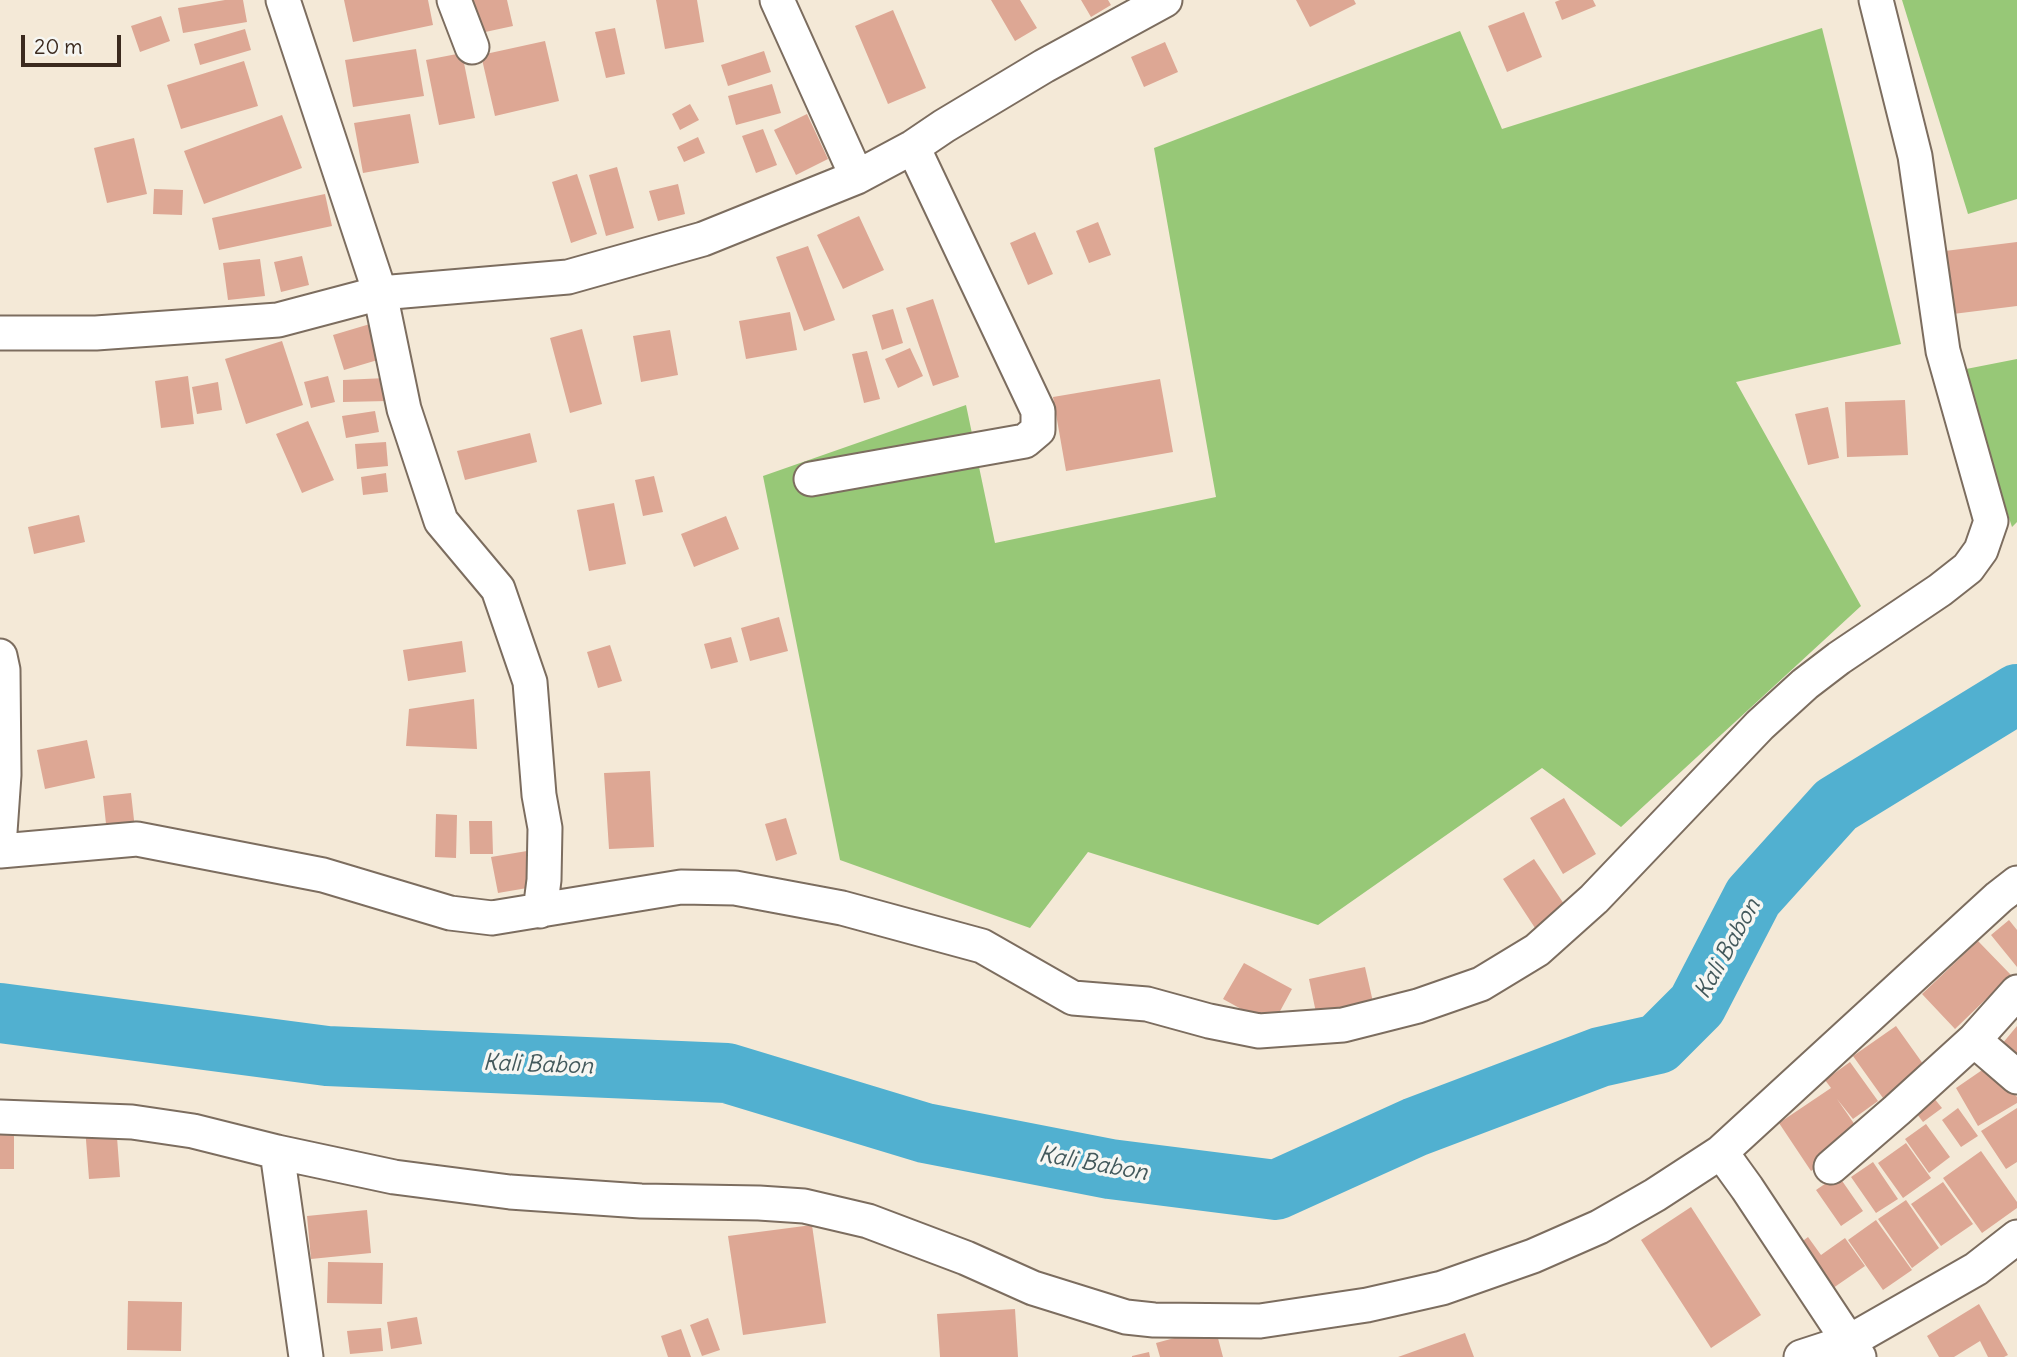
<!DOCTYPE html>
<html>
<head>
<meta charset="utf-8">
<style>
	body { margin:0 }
	#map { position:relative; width:2017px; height:1357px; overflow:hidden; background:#f4e9d7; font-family:Delius,sans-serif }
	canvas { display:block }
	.scale { position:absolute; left:21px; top:35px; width:100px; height:32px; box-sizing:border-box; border:4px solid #3b2a1e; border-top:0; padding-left:9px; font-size:21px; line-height:24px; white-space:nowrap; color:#3b2a1e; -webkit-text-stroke:5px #f6f6f2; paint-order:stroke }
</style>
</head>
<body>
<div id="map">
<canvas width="2017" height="1357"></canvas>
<div class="scale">20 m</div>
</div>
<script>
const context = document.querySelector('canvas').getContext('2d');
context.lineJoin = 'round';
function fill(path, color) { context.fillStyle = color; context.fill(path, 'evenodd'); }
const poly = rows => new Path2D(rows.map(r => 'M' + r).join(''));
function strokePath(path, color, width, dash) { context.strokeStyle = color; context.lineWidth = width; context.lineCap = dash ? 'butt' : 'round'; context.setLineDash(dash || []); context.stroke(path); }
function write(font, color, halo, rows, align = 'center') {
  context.font = font + ' Delius,sans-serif'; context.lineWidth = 7; context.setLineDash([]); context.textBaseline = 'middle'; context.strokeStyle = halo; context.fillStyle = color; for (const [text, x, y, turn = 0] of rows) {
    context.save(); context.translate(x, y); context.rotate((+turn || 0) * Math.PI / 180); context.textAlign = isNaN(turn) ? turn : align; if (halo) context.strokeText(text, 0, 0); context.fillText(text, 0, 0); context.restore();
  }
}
fill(poly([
	[1902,0,2017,0,2017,199,1968,214],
	[1822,28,1901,344,1736,382,1861,606,1621,827,1542,768,1318,925,1088,852,1030,928,840,860,763,476,966,405,995,543,1216,497,1154,148,1460,31,1502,129],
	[2017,359,2017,522,2012,527,1961,370]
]), '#97c877');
strokePath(poly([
	[0,1013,327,1056,727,1073,925,1133,1110,1169,1276,1190,1415,1127,1600,1057,1658,1044,1697,1005,1753,897,1836,805,2017,694]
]), '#51b0d0', 60);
fill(poly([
	[225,0,243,0,247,22,183,33,178,8],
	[344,0,428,0,433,25,353,42],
	[467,0,507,0,513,26,476,34],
	[656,0,697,0,704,42,665,49],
	[991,0,1020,0,1037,28,1015,41],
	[1081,0,1108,0,1111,5,1091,17],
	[1296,0,1354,0,1356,4,1310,27],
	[1560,0,1593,0,1596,6,1562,20,1555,2],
	[893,10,926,88,888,104,855,26],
	[1524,12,1542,57,1507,72,1488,26],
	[161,16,170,41,140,52,131,26],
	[615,28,625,74,606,78,595,32],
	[245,29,251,50,200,65,194,44],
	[545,41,559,101,495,116,481,55],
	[1165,42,1178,72,1144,87,1131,57],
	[416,49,424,96,353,107,345,60],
	[764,51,771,72,728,86,721,65],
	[462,53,475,118,439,125,426,60],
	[244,61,258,106,181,129,167,85],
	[772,84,781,113,736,125,728,96],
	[690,104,699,120,680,130,672,114],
	[410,114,419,163,363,173,354,123],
	[807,114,828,159,796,175,774,130],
	[282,115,302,168,204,204,184,151],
	[763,129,777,165,756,173,742,136],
	[698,137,705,153,684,162,677,147],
	[134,138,147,194,107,203,94,148],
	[617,167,634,228,606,236,589,175],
	[577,174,597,234,571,243,552,182],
	[678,184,685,214,658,221,649,191],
	[154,189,183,190,182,215,153,214],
	[325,194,332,226,219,250,212,218],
	[859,216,884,270,843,289,817,235],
	[1098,222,1111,255,1089,263,1076,231],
	[1035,232,1053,274,1028,285,1010,243],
	[2017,242,2017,306,1953,314,1945,251],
	[808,246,835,320,804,331,776,257],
	[302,256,309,285,281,292,274,262],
	[260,259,265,296,228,300,223,263],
	[933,299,959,377,933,386,906,308],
	[893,309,903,343,882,350,872,315],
	[790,312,797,350,746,359,739,321],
	[370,324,381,359,344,370,333,335],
	[582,329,602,404,570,413,550,338],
	[670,330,678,375,641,382,633,336],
	[282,341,303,405,246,424,225,359],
	[910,348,923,376,898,388,885,359],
	[867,351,880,399,864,403,852,354],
	[188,376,194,424,161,428,155,381],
	[328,376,335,402,311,408,304,382],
	[386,378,387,401,343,402,343,380],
	[1160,379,1173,452,1066,471,1053,397],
	[218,382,222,410,197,414,192,387],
	[1905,400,1908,455,1847,457,1845,402],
	[1828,407,1839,458,1808,465,1795,414],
	[375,411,379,432,346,438,342,416],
	[308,421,334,480,302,493,276,434],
	[530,433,537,462,465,480,457,451],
	[386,442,388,466,357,469,355,444],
	[386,473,388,492,363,495,361,477],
	[654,476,663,512,643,516,635,480],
	[614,503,626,564,589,571,577,510],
	[79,515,85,542,34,554,28,527],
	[726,516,739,549,694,567,681,534],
	[779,617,788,651,750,661,741,628],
	[731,637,738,662,711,669,704,644],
	[462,641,466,672,408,681,403,650],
	[610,645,622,681,598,688,587,652],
	[474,699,477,749,406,746,409,709],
	[87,740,95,778,45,789,37,750],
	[650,771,654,847,609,849,604,773],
	[131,793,135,829,107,833,103,796],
	[1564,798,1596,854,1563,874,1530,818],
	[436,814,457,815,456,858,435,857],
	[786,818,797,854,776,861,765,824],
	[469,821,492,821,493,854,470,854],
	[527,851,533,887,498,893,491,857],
	[1534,859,1566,907,1535,928,1503,879],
	[2009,920,2017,930,2017,967,1991,935],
	[1978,941,2011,975,1955,1029,1922,994],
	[1244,963,1292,989,1272,1026,1223,999],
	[1365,967,1376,1015,1319,1027,1309,979],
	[1896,1026,1931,1075,1888,1105,1853,1056],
	[2017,1026,2017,1056,2002,1044],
	[1850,1062,1878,1101,1853,1119,1837,1099,1862,1135,1811,1171,1779,1123,1831,1088,1825,1080],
	[1988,1066,2017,1097,2017,1103,1978,1126,1956,1088],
	[1929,1092,1942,1108,1923,1122,1911,1106],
	[1958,1108,1978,1136,1961,1147,1942,1120],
	[2017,1108,2017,1162,2006,1169,1981,1131],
	[116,1124,120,1177,89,1179,85,1127],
	[1926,1124,1950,1157,1929,1173,1905,1139],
	[0,1126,14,1126,14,1169,0,1169],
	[1906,1143,1931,1178,1903,1198,1878,1163],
	[1981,1151,2017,1202,2017,1208,1982,1233,1943,1178],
	[1873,1162,1898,1199,1876,1213,1851,1177],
	[1838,1175,1863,1211,1841,1226,1816,1190],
	[1943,1182,1973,1224,1941,1246,1911,1204],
	[1906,1200,1939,1248,1912,1268,1878,1219],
	[1691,1207,1761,1315,1711,1348,1641,1240],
	[367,1210,371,1253,311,1259,307,1216],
	[1876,1220,1912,1270,1883,1290,1848,1240],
	[812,1225,826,1323,743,1335,728,1236],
	[1808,1237,1821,1255,1845,1238,1865,1266,1823,1295,1791,1250],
	[328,1262,383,1263,382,1304,327,1303],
	[128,1301,182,1302,181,1351,127,1350],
	[1979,1304,2008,1355,2004,1357,1988,1357,1980,1341,1954,1357,1939,1357,1927,1336],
	[1015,1309,1018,1357,940,1357,937,1314],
	[417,1317,422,1344,391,1349,387,1322],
	[708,1318,720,1350,702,1356,690,1325],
	[1215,1327,1223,1357,1160,1357,1156,1343],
	[381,1328,383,1351,350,1354,347,1331],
	[681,1329,691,1357,668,1357,661,1336],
	[1465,1333,1474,1357,1398,1357],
	[1149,1352,1150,1357,1132,1357,1132,1356]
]), '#dda794');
const minor = poly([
	[283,0,380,293,404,409,441,521,498,589,530,682,539,795,545,828,544,880,540,911],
	[454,0,472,47],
	[777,0,857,177],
	[0,333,96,333,278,320,380,293,568,277,703,239,857,177,913,147,944,126,1044,66,1165,0],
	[811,479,1025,441,1038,430,1038,411,913,147],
	[0,656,3,670,4,775,0,832],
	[0,851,137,839,323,875,450,913,492,918,681,887,735,888,842,908,982,946,1073,998,1147,1004,1209,1021,1259,1031,1343,1025,1418,1006,1481,984,1537,950,1594,899,1760,725,1805,684,1839,658,1940,590,1968,568,1981,550,1991,521,1943,351,1915,156,1876,0],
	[1974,1040,2017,1077],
	[0,1117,132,1122,193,1131,277,1152,394,1177,510,1192,641,1201,759,1203,804,1206,868,1221,966,1258,1033,1288,1126,1317,1154,1320,1260,1321,1367,1305,1442,1288,1533,1256,1599,1227,1655,1195,1721,1152,1999,897,2017,883],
	[277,1152,306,1357],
	[1721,1152,1747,1188,1859,1357],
	[1831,1167,1897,1110,1974,1040,2017,992],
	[1801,1357,1850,1341,1976,1269,2017,1237]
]);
strokePath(minor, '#7c6d5f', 37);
strokePath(minor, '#fff', 33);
write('italic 23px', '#43595c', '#f6f6f2', [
	["Kali Babon",1728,949,-61],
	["Kali Babon",538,1065,2],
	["Kali Babon",1093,1164,10]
]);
</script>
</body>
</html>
